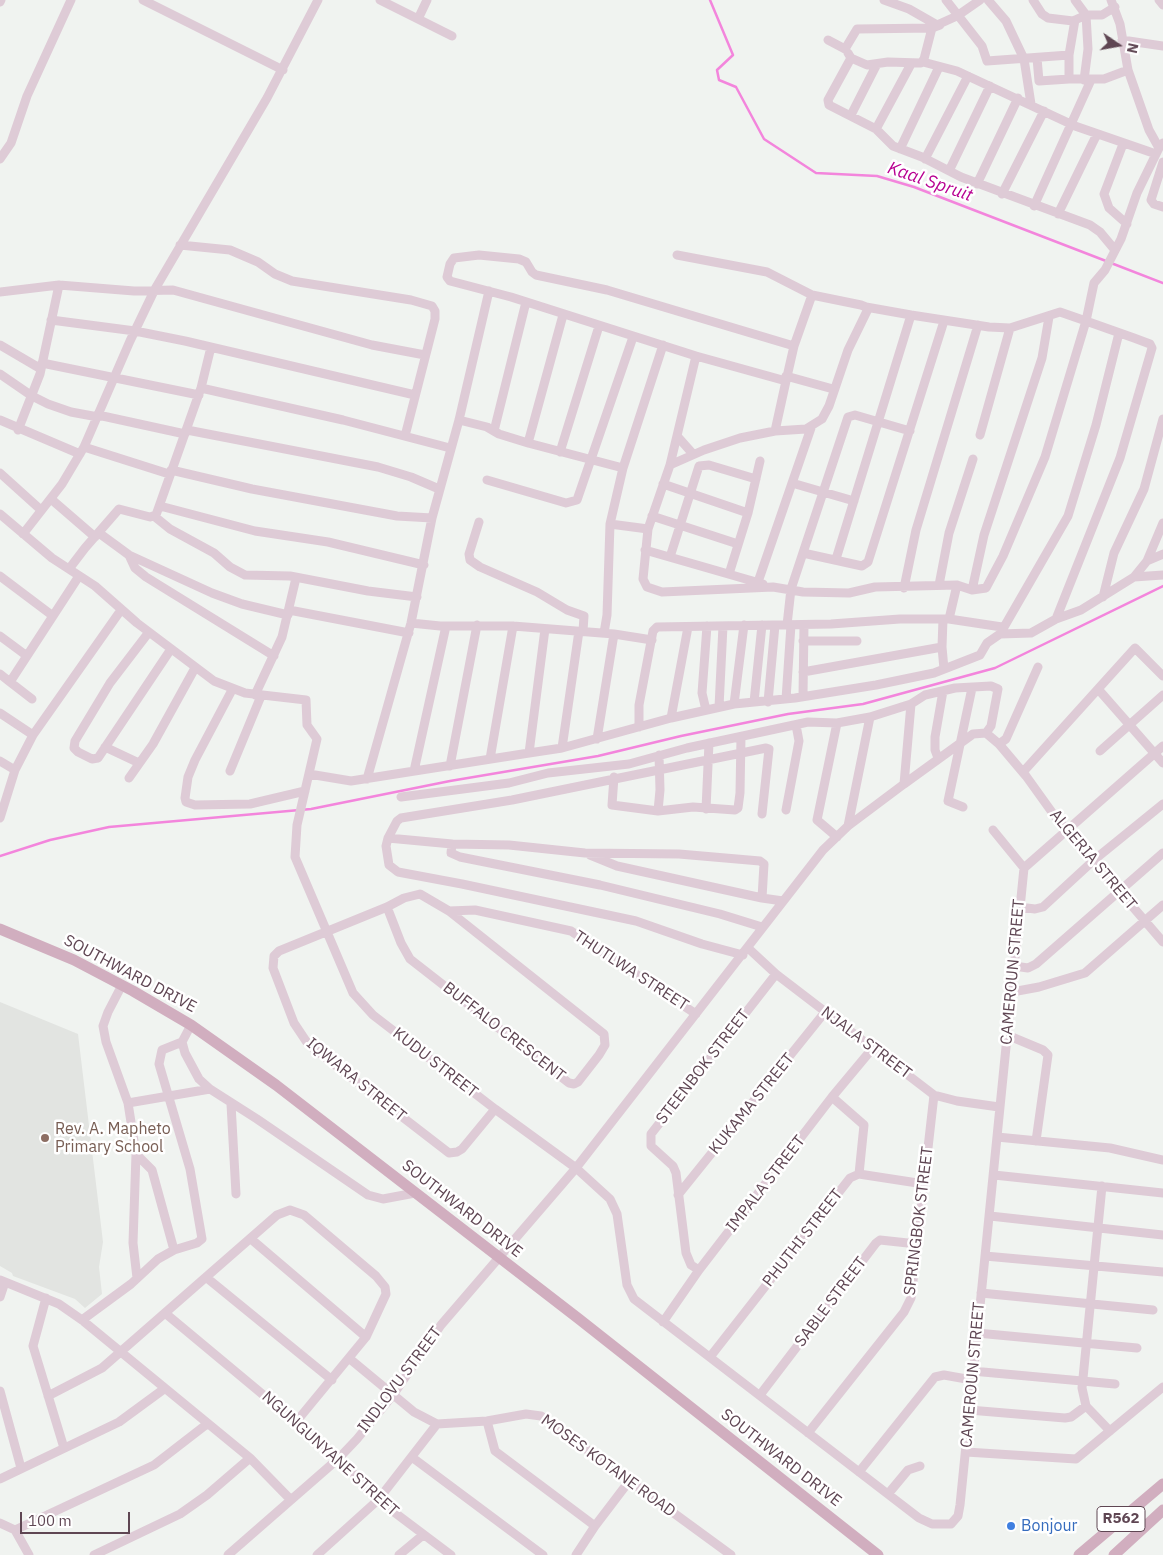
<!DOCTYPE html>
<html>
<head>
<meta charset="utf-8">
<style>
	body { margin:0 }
	#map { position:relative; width:1163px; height:1555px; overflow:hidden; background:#f0f3f0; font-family:"IBM Plex Sans",sans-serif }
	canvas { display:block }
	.north { position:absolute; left:1093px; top:20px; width:50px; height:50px; -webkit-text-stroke:4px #fff; paint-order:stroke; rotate:102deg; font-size:14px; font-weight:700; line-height:20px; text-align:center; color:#5f4653 }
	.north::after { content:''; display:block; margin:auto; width:18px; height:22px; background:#5f4653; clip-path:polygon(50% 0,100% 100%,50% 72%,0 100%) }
	.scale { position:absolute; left:20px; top:1512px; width:110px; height:22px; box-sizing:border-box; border:2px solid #5f4653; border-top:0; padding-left:6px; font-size:15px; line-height:18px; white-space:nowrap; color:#5f4653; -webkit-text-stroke:4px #fff; paint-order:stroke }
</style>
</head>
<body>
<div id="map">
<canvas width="1163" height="1555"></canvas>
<div class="north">N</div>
<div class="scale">100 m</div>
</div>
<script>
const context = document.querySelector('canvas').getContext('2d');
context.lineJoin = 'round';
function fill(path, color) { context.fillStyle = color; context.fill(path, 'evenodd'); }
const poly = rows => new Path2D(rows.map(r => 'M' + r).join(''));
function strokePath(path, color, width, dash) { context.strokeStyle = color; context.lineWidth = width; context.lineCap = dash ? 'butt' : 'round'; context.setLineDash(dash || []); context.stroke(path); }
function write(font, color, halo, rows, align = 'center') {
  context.font = font + ' "IBM Plex Sans",sans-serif'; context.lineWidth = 5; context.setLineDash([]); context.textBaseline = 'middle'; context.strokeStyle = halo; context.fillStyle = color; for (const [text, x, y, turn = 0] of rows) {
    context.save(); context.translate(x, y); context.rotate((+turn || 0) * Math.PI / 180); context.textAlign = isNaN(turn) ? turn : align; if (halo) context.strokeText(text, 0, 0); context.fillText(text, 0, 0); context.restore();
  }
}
fill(poly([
	[0,1002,78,1034,103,1242,99,1267,102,1294,85,1308,75,1299,13,1276,12,1273,0,1266]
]), '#e2e4e1');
strokePath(poly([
	[710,0,733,55,717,70,719,80,736,87,764,139,816,173,877,176,914,187,1106,261],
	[1111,263,1163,283],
	[0,856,50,840,109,827,311,809,450,781,598,756,681,736,788,714,863,704,995,668,1163,586]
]), '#f385dc', 2.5);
strokePath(poly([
	[143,0,283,70],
	[380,0,452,36],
	[884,0,909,9,937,25,957,16,980,0],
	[946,0,982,46,987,61,1069,55,1069,79,1104,79,1128,70],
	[988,0,1006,21,1024,59,1031,104],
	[1033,0,1042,14,1048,18,1073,21,1086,15,1088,49,1084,80],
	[1075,0,1086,15,1102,15,1115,7],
	[1111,0,1120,24,1128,70,1149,130,1159,148,1163,143],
	[1159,0,1163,5],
	[0,2,1,0],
	[418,19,427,0],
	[828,40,845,49,857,29,932,28,940,25],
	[1122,40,1163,46],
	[848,53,851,58,867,65,888,62,921,63,924,59,932,28],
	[1069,55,1075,20],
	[851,58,828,100,829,105,876,129,893,146,922,157,961,177,1090,225,1100,232,1115,250],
	[1037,58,1039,81,1069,79],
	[923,62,957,71,1075,126,1156,154],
	[851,115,877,64],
	[876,129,911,64],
	[1123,144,1104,194,1109,208,1127,224],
	[900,149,939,67],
	[0,159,11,143,27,96,71,0],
	[925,159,968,76],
	[1163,162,1151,200,1154,204,1163,207],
	[949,171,990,86],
	[977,184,1018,98],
	[1002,194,1044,111],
	[1034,206,1091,80],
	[1058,214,1097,134],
	[180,245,230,250,258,262,275,274,292,281,411,300,432,306,435,311,435,319,405,436],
	[677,255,767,272,812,295,794,346,786,381,696,356,670,465,648,529,643,579,647,587,662,592,773,587,803,592,849,593,875,587,957,585],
	[0,292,59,285,134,291,173,290,372,345,425,355],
	[866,307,911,315],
	[51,320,135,331,185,341,415,395],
	[0,345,41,369],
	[211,347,201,388,343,420,450,448],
	[696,356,511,297,450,281,447,277,450,264,454,258,479,255,519,259,526,262,532,272,536,275,607,290,794,346],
	[42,363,199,395],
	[0,374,32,396,48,404,71,412,98,417],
	[786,376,833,389],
	[98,415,185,434],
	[0,420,80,454],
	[459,420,487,427,499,434,528,443,623,468],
	[18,430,40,374,59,285],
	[187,430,378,467,411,477,439,489],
	[494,431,526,302],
	[775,431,806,429,822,419,829,406,848,350,867,311,866,307,861,305,812,295],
	[980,435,1010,328],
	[677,436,693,454],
	[528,443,563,315],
	[84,447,169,474],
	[560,452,599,326],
	[670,465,704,450,740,438,775,431,786,381],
	[171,470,252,489,397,516,432,518],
	[0,473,41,510],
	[487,480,566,503,577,500,633,337],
	[792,483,854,501],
	[663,484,748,513],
	[51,499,95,537],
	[160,506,255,531,328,542,424,565],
	[0,514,52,558,95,586,137,623,214,681,245,693,306,700,307,725,317,739,297,825,295,857,353,993,373,1015,495,1109,576,1168,610,1199,617,1214,627,1285,634,1299,919,1518,932,1524,951,1524,958,1516,960,1505,1024,868,1163,746],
	[154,516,170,529,214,553,230,567,245,575,290,576,368,591,417,597],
	[652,516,738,544],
	[479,522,469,554,470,560,480,567,537,592,567,610,584,616,583,631],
	[610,524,648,529],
	[99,533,129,555,212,593,242,604,288,615],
	[23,534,62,484,84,447,130,341,155,289,267,98,318,0],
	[645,550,763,584],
	[803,553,862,566,868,562,944,321],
	[129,555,135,568,146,577,274,656],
	[670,557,699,466,709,465,756,479],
	[836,559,911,315,989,327,1010,328,1060,312,1086,321,1094,283,1105,270,1121,239,1137,193,1159,148],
	[1147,561,1163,554],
	[69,569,85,548,119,509,150,517,156,515,201,388],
	[729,574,748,513,760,461],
	[0,576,53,616],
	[1134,577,1147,561,1163,523],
	[758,582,811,428],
	[939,585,949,533,973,459],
	[904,588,916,530,978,325],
	[972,590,984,535,1042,358,1049,317],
	[1103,597,1114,553,1144,489,1163,419],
	[289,610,409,633],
	[949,619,1002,627],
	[411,623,440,626,513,626,614,634,597,739],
	[787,625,791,589,848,417,855,415,910,431],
	[149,632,110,683,75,741,74,748,78,752,92,759,98,758,171,649],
	[604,633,607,615,610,524,623,468,663,345],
	[614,634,652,640],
	[1000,634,1068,516,1096,425,1119,333],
	[0,636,27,656],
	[803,641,857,641],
	[942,647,943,619],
	[803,672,942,647,944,669],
	[0,674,10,682],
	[1098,689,1163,763],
	[232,690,195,760,188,777,185,798,186,802,195,805,250,804,305,791],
	[255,695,282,637,296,578],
	[803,696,804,625],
	[32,699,10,682,79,576],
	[786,699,791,625],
	[754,702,762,625],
	[768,702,775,625],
	[734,704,744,625],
	[719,707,723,626],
	[706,710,702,693,707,626],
	[0,713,33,735],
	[671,718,688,627],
	[639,727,639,705,653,631,657,627,831,624,900,619,949,619,957,585,972,590,986,588,1003,556,1045,457,1086,321,1134,338,1150,344,1152,348,1120,458,1056,619],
	[999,744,1006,739,1038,667],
	[105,747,139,763],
	[562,748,579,631],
	[1100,751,1163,695],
	[529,753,545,629],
	[659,755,660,790,658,811,693,807,735,810,738,808,740,793,741,737],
	[938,758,935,750,935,737,943,691],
	[490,759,513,626],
	[0,761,15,770],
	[450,766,477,625],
	[230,771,261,696],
	[414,771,446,626],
	[1023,772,1135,648,1163,676],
	[309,774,351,781,529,753,562,748,671,718,734,704,795,698,876,685,934,673,980,655,987,643,1000,634,1031,633,1056,619,1081,610,1134,577,1163,575],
	[614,777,612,805,658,811],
	[129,778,153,744,195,668],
	[367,779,411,623,432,518,459,420,489,291],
	[904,784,973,734,986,733,999,744,1026,776,1054,815,1163,942],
	[401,797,509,783,548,773,629,764,687,748,808,722,837,723,870,717,911,704,925,695,955,688,991,686,998,689,991,726,986,733],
	[963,807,948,801,972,688],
	[706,809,709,743],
	[786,810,799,741,796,725],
	[0,818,15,770,33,735,121,610],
	[848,826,870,717],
	[993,830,1024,868],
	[837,837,817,820,837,723],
	[388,838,452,844,509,845,585,853,679,854,760,861,764,864,762,898,783,901],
	[452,844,451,853,460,857,600,885,720,914,762,927],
	[590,855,617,866,762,898],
	[387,907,401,943,410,959,569,1083,574,1084,578,1082,599,1055,605,1045,604,1034,449,911,420,894,404,898,387,907,279,951,274,956,273,968,294,1023,306,1041,313,1048,449,1153,457,1152,462,1149,495,1109],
	[1019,907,1035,909,1043,907,1094,860,1163,804],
	[449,911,475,910,571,931,696,1014],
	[748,948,776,974,934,1095,957,1101,999,1107],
	[743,955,702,944,636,921,462,884,398,872,389,865,386,846,388,838,397,821,401,818,512,800,766,748,769,749,762,814],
	[1014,966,1028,968,1036,964,1163,853],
	[122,985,108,1012,103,1026,106,1042,128,1103,136,1154,133,1243,137,1278],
	[1012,992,1039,987,1085,973,1163,905],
	[191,1025,182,1042,185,1053,199,1079,210,1089,257,1119,368,1195,383,1199,415,1193],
	[1007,1035,1043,1050,1048,1055,1036,1141],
	[832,1097,864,1125,859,1174],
	[128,1103,210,1089],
	[231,1104,236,1194],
	[997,1137,1110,1148,1163,1160],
	[136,1154,152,1170,174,1250],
	[994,1175,1163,1193],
	[678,1195,825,1012],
	[990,1216,1163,1235],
	[251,1239,366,1337],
	[985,1256,1163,1272],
	[699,1270,691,1265,686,1253,676,1173,673,1166,651,1146,651,1134,776,974],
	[207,1278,332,1380],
	[0,1280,59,1304,82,1320,250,1458,291,1500],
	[981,1293,1153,1310],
	[0,1297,5,1282],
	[46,1298,33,1346,64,1448],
	[165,1313,339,1458,378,1500,451,1555],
	[82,1320,131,1284,158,1259,174,1250,197,1243,202,1239,190,1169,159,1064,162,1050,182,1042],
	[663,1322,699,1270,832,1097,872,1049],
	[977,1333,1137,1348],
	[710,1357,850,1178,859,1174,924,1184],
	[350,1359,414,1412,437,1424,487,1421,526,1414,541,1416,731,1555],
	[972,1371,1115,1384],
	[0,1391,21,1468],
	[760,1395,876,1243,880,1240,917,1244],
	[48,1396,102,1368,277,1215,290,1210,304,1215,376,1276,385,1287,386,1294,366,1337,296,1422],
	[1086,1406,1082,1388,1102,1186],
	[969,1410,1065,1418,1071,1417,1086,1406,1110,1431],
	[487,1421,495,1451,595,1526],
	[808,1433,904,1312,911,1298,934,1095],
	[966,1452,1076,1459,1163,1387],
	[413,1458,543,1555],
	[859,1472,935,1377,944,1375,972,1380],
	[0,1479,119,1422,164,1389],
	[888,1494,908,1470,920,1466],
	[0,1523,15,1530,29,1555],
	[15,1530,154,1465,207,1424],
	[94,1555,180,1514,207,1495,250,1458],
	[228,1555,339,1458,357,1439,393,1395,441,1325,576,1168,823,850,848,826,904,784,911,704],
	[317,1555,378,1500,437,1424],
	[399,1555,423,1535],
	[576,1555,595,1526,630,1480]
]), '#decbd6', 9);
strokePath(poly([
	[0,929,74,960,133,991,191,1025,276,1085,579,1319,878,1555],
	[1079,1555,1163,1484],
	[1114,1555,1163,1510]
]), '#d1aebf', 11);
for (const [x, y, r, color] of [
	[45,1138,5,"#8d6e63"],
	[1011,1526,5,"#3f7fe0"]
]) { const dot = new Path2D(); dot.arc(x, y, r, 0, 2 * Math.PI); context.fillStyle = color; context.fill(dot); strokePath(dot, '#fff', 2); }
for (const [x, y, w] of [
	[1121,1519,48]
]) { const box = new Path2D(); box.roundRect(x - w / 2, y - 12.5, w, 25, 4); context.fillStyle = '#fff'; context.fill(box); strokePath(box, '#5f4653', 1); }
write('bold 15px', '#5f4653', null, [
	["R562",1121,1519]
]);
write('16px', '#5f4653', '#fff', [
	["ALGERIA STREET",1093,860,50],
	["THUTLWA STREET",631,971,33],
	["CAMEROUN STREET",1013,972,-85],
	["SOUTHWARD DRIVE",130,974,28],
	["BUFFALO CRESCENT",504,1032,38],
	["NJALA STREET",866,1043,37],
	["KUDU STREET",435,1063,38],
	["STEENBOK STREET",703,1067,-52],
	["IQWARA STREET",356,1080,39],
	["KUKAMA STREET",752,1104,-51],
	["IMPALA STREET",766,1184,-52],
	["SOUTHWARD DRIVE",462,1209,38],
	["SPRINGBOK STREET",919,1221,-83],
	["PHUTHI STREET",803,1238,-52],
	["SABLE STREET",831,1302,-53],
	["CAMEROUN STREET",973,1375,-85],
	["INDLOVU STREET",400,1380,-53],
	["NGUNGUNYANE STREET",330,1454,42],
	["SOUTHWARD DRIVE",781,1458,38],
	["MOSES KOTANE ROAD",608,1466,36]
]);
write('16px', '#785e54', '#fff', [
	["Rev. A. Mapheto",55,1129],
	["Primary School",55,1147]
], 'left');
write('16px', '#366cbe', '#fff', [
	["Bonjour",1021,1526]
], 'left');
write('italic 18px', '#b80191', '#fff', [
	["Kaal Spruit",930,182,19]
]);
</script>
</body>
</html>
